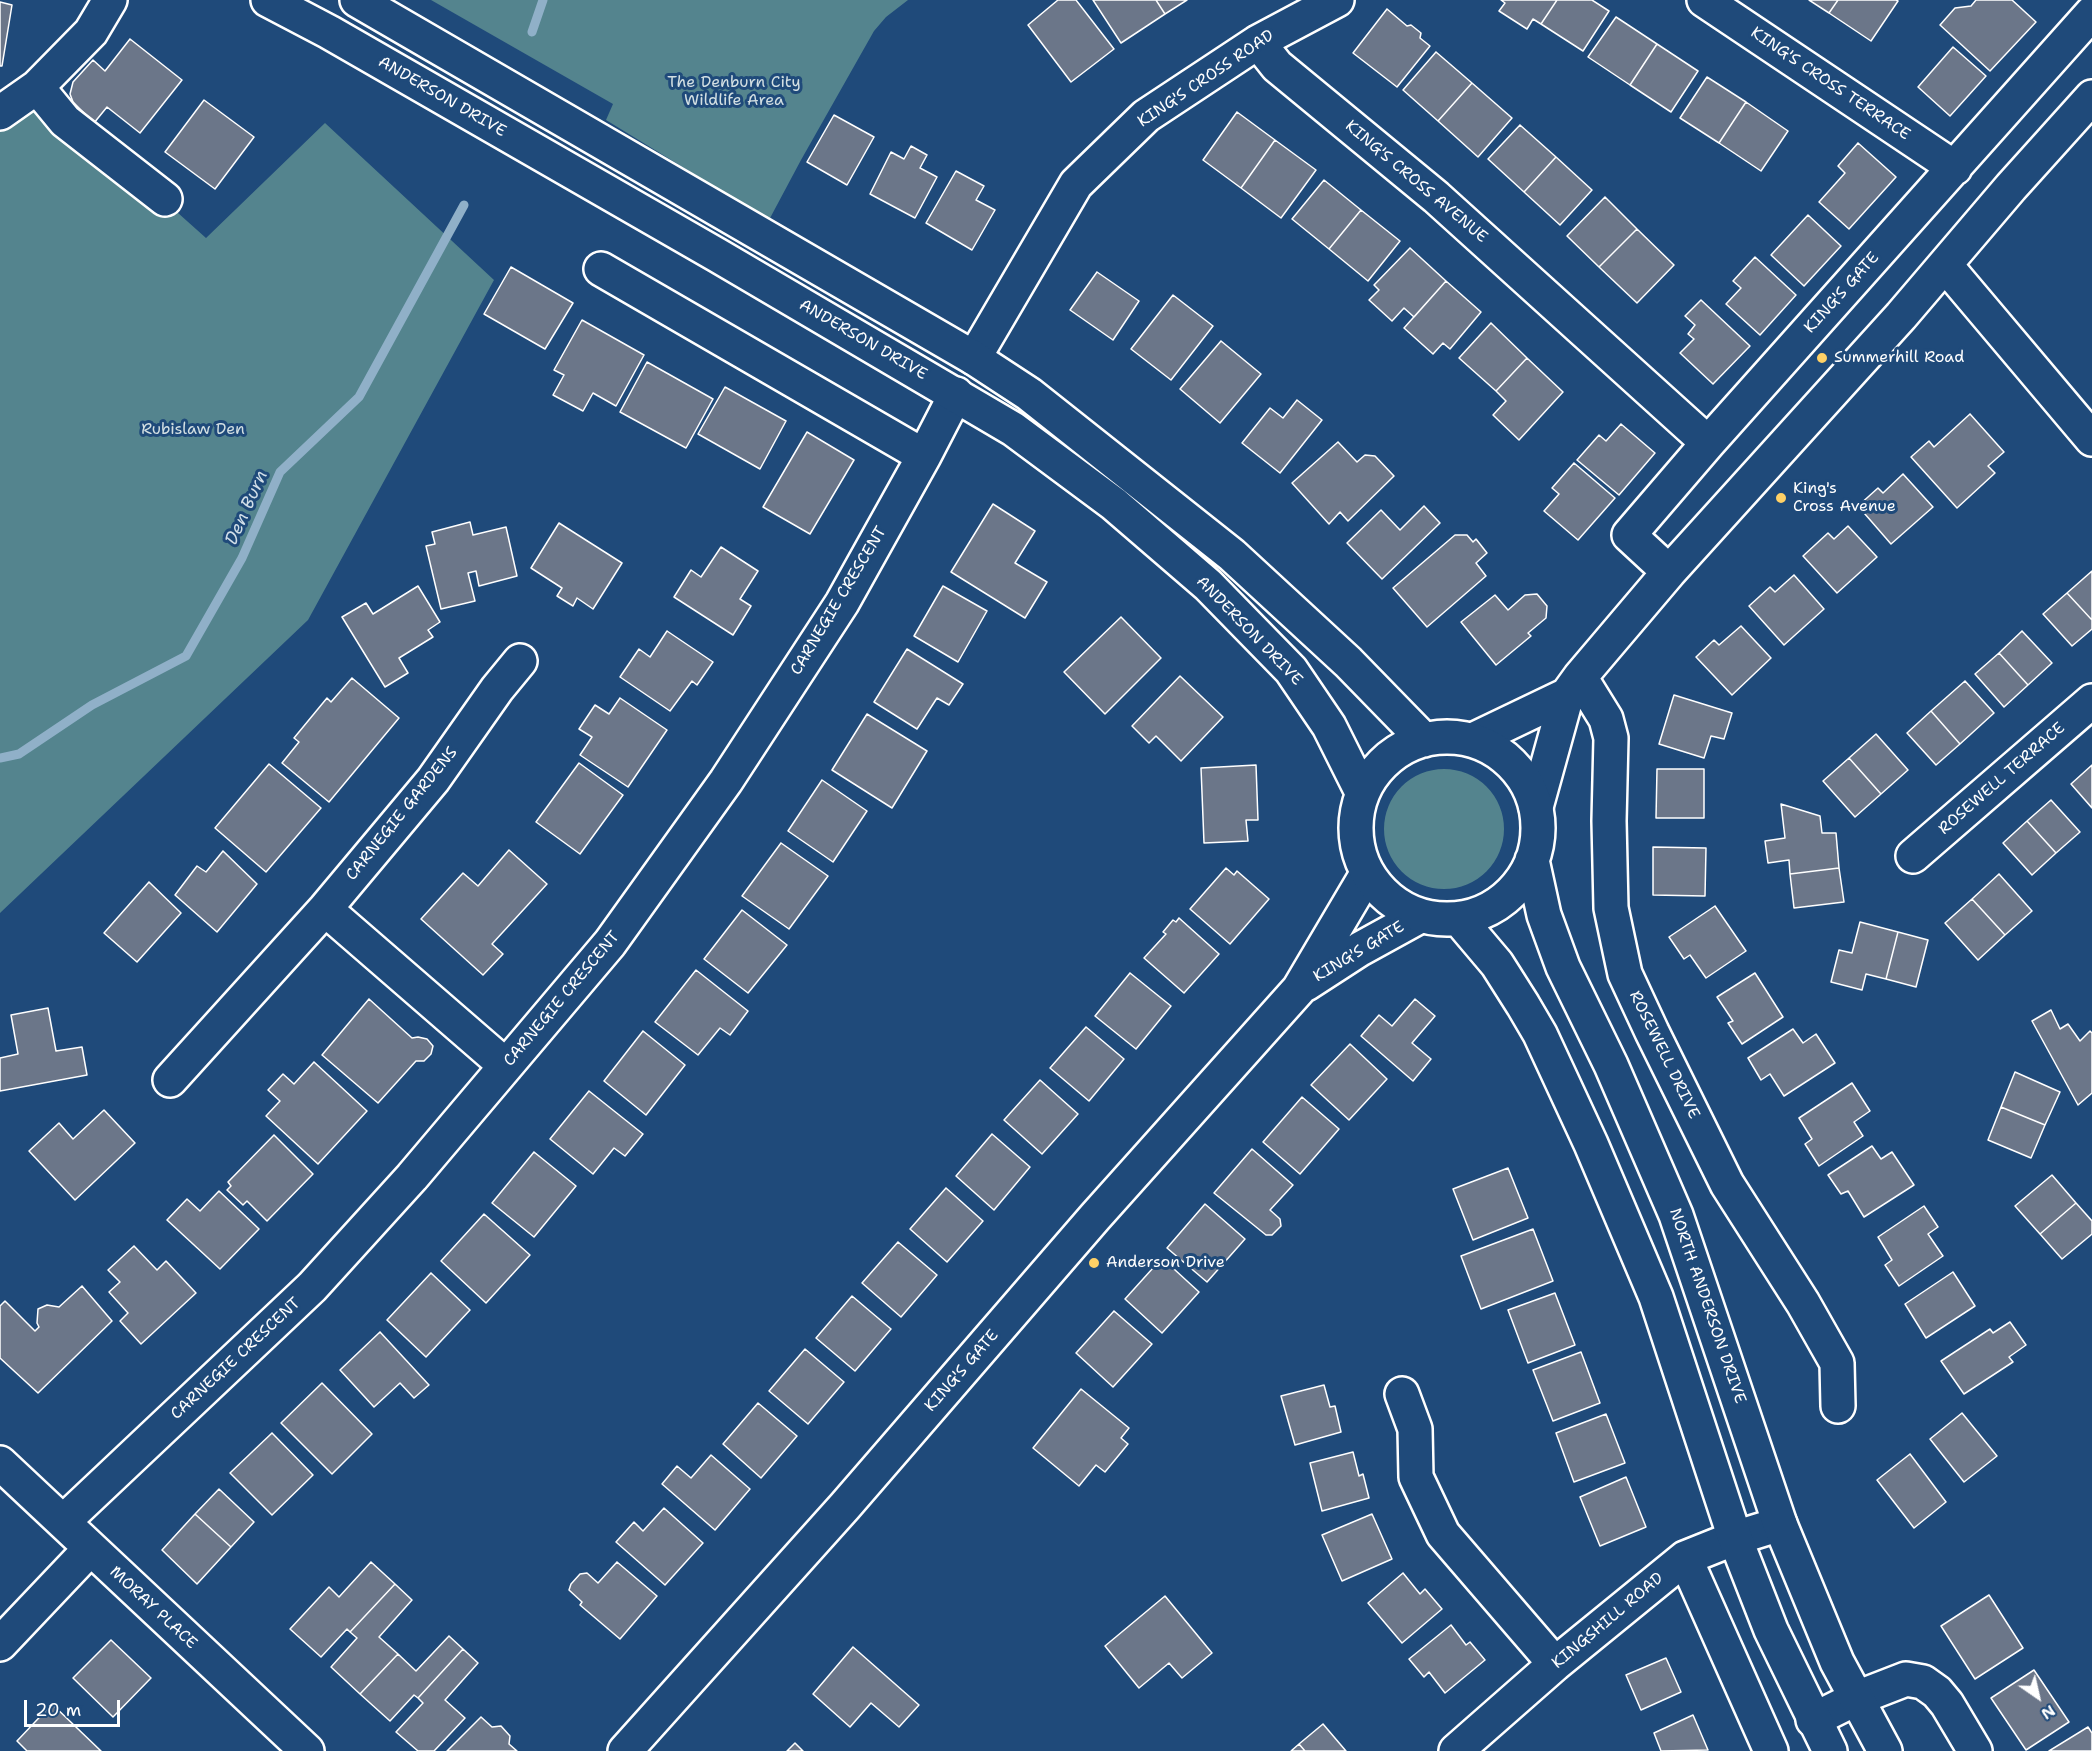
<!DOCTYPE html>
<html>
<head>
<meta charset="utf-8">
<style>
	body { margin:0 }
	#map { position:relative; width:2092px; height:1751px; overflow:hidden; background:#1f4a7a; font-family:"Shantell Sans",sans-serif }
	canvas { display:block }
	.north { position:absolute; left:2008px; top:1667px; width:60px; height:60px; -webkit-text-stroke:4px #1f4a7a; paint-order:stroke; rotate:146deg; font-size:16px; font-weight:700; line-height:24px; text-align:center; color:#fff }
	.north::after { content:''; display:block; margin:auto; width:21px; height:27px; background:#fff; clip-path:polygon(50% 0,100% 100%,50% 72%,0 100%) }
	.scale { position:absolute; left:24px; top:1700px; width:96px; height:27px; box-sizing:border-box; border:3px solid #fff; border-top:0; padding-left:8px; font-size:18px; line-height:21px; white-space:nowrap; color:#fff; -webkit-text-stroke:4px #1f4a7a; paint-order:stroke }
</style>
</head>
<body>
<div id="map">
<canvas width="2092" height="1751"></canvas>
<div class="north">N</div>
<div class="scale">20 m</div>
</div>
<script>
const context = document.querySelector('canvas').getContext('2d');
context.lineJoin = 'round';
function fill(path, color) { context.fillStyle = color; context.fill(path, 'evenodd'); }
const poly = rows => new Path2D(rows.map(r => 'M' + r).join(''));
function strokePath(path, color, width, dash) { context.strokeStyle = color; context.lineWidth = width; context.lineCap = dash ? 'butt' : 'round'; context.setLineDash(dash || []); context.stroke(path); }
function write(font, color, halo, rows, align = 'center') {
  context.font = font + ' "Shantell Sans",sans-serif'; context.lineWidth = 6; context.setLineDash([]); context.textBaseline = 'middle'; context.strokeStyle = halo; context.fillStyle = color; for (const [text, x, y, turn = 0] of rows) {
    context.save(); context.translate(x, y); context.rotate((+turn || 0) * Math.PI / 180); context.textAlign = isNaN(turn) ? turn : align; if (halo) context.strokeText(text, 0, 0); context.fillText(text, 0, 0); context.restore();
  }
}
fill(poly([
	[431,0,908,0,886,17,874,31,801,160,769,220,606,120,613,104],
	[37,87,206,238,325,123,494,280,308,620,0,913,0,113],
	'1384 829a60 60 0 1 1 120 0a60 60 0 1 1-120 0Z'
]), '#54848e');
strokePath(poly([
	[532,32,543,0],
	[0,758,19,754,92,705,186,656,242,558,280,472,359,397,464,205]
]), '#90b0c8', 9);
const building = poly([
	[1058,0,1076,0,1114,49,1071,82,1028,25,1058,0],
	[1093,0,1156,0,1165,14,1121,43,1093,0],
	[1156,0,1187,0,1165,14,1156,0],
	[1501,0,1557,0,1541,24,1533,19,1527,29,1499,11,1505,3,1501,0],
	[1557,0,1592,0,1609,11,1583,51,1541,24,1557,0],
	[1809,0,1838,0,1829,13,1809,0],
	[1838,0,1896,0,1898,1,1871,41,1829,13,1838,0],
	[1976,0,2012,0,2036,22,1990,71,1940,25,1955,8,1971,6,1976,0],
	[0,2,12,5,2,66,0,66,0,2],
	[1387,9,1407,26,1411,25,1421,33,1420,38,1430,46,1397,87,1353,53,1387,9],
	[1616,17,1657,44,1630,85,1588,57,1616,17],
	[130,39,182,80,140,133,107,107,94,123,73,102,70,94,73,82,93,60,105,71,130,39],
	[1657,44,1698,71,1671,112,1630,85,1657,44],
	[1953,47,1986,76,1950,116,1918,87,1953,47],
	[1436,52,1472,83,1438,121,1403,90,1436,52],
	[1707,77,1746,102,1719,143,1680,118,1707,77],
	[1472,83,1512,118,1478,157,1438,121,1472,83],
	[204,100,254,137,215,189,165,152,204,100],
	[1746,102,1788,131,1761,171,1719,143,1746,102],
	[1237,112,1275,140,1241,188,1203,160,1237,112],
	[834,115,874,137,847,185,807,162,834,115],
	[1520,125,1556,157,1524,192,1488,159,1520,125],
	[1275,140,1316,170,1281,218,1241,188,1275,140],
	[1858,143,1896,177,1849,229,1819,202,1845,173,1838,166,1858,143],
	[911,146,927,155,920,168,937,177,915,218,870,194,891,152,904,159,911,146],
	[1556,157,1592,190,1560,225,1524,192,1556,157],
	[956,171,984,186,976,200,995,210,972,250,926,223,956,171],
	[1324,180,1361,210,1329,249,1292,219,1324,180],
	[1605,197,1637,229,1599,267,1567,236,1605,197],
	[1361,210,1400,241,1368,281,1329,249,1361,210],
	[1808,215,1841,246,1804,286,1771,255,1808,215],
	[1637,229,1674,265,1637,303,1599,267,1637,229],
	[1410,248,1446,281,1414,317,1404,308,1392,321,1369,300,1379,290,1374,285,1410,248],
	[1755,257,1796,295,1760,335,1726,304,1741,288,1733,281,1755,257],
	[511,267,573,303,545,349,484,314,511,267],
	[1097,272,1139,301,1113,340,1070,310,1097,272],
	[1446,281,1481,312,1450,349,1443,343,1433,354,1404,328,1446,281],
	[1173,295,1213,326,1171,380,1131,349,1173,295],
	[1701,300,1750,346,1713,384,1680,353,1694,339,1688,334,1695,325,1685,316,1701,300],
	[582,320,644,355,616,406,593,393,583,411,553,395,564,375,554,370,582,320],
	[1491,323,1527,358,1496,391,1459,358,1491,323],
	[1221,341,1261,374,1220,423,1180,389,1221,341],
	[1527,358,1563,392,1519,440,1493,415,1506,401,1496,391,1527,358],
	[647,362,713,399,686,448,620,412,647,362],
	[725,387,786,421,760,469,698,434,725,387],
	[1297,400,1322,420,1280,473,1242,443,1270,408,1283,418,1297,400],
	[1970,414,2004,452,1988,466,1995,473,1957,508,1911,457,1929,441,1934,447,1970,414],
	[1621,424,1655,453,1619,495,1577,460,1599,435,1606,441,1621,424],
	[807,432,854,460,810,534,763,507,807,432],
	[1338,442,1357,462,1365,455,1375,456,1394,476,1348,521,1340,512,1329,524,1292,483,1338,442],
	[1574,463,1615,498,1578,540,1544,511,1559,494,1552,488,1574,463],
	[1903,474,1933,507,1891,544,1858,506,1878,488,1883,493,1903,474],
	[993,504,1035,531,1015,563,1047,582,1025,618,951,572,993,504],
	[1424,506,1440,523,1382,579,1347,543,1381,510,1400,530,1424,506],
	[470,522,473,535,506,527,517,576,479,586,476,571,468,573,475,601,441,609,426,546,435,544,432,532,470,522],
	[559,523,622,563,593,609,577,598,573,606,557,596,562,588,531,568,559,523],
	[1848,526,1877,557,1837,593,1803,556,1828,533,1834,539,1848,526],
	[1455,535,1467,535,1473,542,1476,539,1487,553,1476,563,1486,576,1427,627,1393,588,1455,535],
	[721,547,758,571,740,599,751,606,733,635,674,597,691,570,701,577,721,547],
	[2092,571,2092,620,2067,593,2092,571],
	[1794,575,1824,609,1784,645,1749,606,1770,587,1775,592,1794,575],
	[418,586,440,622,428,630,433,637,399,658,408,673,385,687,342,617,366,603,373,614,418,586],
	[943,586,987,611,958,662,914,636,943,586],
	[2067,593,2092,620,2092,629,2072,646,2043,614,2067,593],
	[1537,594,1547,606,1546,618,1528,633,1531,636,1496,665,1461,622,1495,595,1508,610,1525,595,1537,594],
	[1121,617,1161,658,1105,714,1064,672,1121,617],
	[1741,626,1771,658,1732,695,1696,657,1714,640,1719,645,1741,626],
	[667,631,713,662,697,685,692,681,670,711,620,677,639,649,650,657,667,631],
	[2022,631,2052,663,2028,685,1999,653,2022,631],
	[907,649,963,684,949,705,937,698,917,729,874,702,907,649],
	[1999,653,2028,685,2004,707,1975,674,1999,653],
	[1180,676,1223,717,1181,761,1156,736,1149,743,1132,726,1180,676],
	[352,678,399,718,329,802,282,763,299,742,294,738,327,698,331,702,352,678],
	[1965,681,1994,713,1960,744,1931,711,1965,681],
	[1674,695,1732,713,1724,739,1711,736,1704,758,1659,744,1674,695],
	[620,698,667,730,628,787,580,755,592,737,579,729,595,705,609,714,620,698],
	[1931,711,1960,744,1936,765,1907,733,1931,711],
	[867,714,927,751,892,808,832,770,867,714],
	[1876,734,1908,770,1881,794,1849,758,1876,734],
	[1849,758,1881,794,1855,817,1823,781,1849,758],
	[579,763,623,795,580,854,536,822,579,763],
	[269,764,321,808,266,872,215,828,269,764],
	[1256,765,1258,820,1246,820,1248,841,1204,843,1201,768,1256,765],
	[2092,765,2092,808,2071,784,2092,765],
	[1657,769,1704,769,1704,818,1656,818,1657,769],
	[822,780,867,811,833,862,788,831,822,780],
	[2051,800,2080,832,2056,853,2027,821,2051,800],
	[1781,804,1820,816,1822,833,1836,833,1839,868,1790,874,1789,860,1768,863,1765,841,1785,838,1781,804],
	[2027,821,2056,853,2032,875,2003,843,2027,821],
	[781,843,828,876,789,929,742,896,781,843],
	[1653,847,1706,848,1705,896,1653,895,1653,847],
	[509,850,547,884,492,944,503,954,483,975,421,919,463,873,478,886,509,850],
	[223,851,257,884,217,932,175,895,197,866,206,872,223,851],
	[1226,868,1234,875,1237,871,1269,899,1230,944,1190,909,1226,868],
	[1839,868,1844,902,1794,908,1790,874,1839,868],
	[1999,874,2032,911,2005,935,1972,899,1999,874],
	[149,882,181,913,137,962,104,933,149,882],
	[1972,899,2005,935,1978,960,1945,923,1972,899],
	[1715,906,1746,951,1706,978,1690,955,1684,959,1669,937,1715,906],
	[742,910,787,945,748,993,704,959,742,910],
	[1179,918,1219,954,1184,993,1144,958,1166,934,1163,932,1173,920,1176,922,1179,918],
	[1860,922,1898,932,1886,979,1866,974,1862,990,1831,982,1839,950,1852,953,1860,922],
	[1898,932,1928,940,1916,987,1886,979,1898,932],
	[696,970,748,1011,730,1035,720,1028,698,1055,655,1022,696,970],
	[1130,973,1171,1006,1136,1049,1095,1016,1130,973],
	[1755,973,1783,1017,1742,1044,1728,1023,1733,1021,1717,997,1755,973],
	[369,999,412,1038,418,1037,427,1039,433,1046,431,1054,424,1061,416,1061,378,1103,322,1055,369,999],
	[1415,999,1435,1016,1412,1043,1431,1059,1413,1081,1361,1036,1379,1015,1392,1026,1415,999],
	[48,1008,56,1051,82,1047,87,1075,0,1091,0,1058,18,1054,11,1015,48,1008],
	[2051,1010,2060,1029,2068,1024,2080,1041,2090,1031,2092,1033,2092,1093,2078,1105,2032,1021,2051,1010],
	[1086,1027,1124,1059,1089,1101,1050,1068,1086,1027],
	[1793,1029,1803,1043,1816,1034,1835,1063,1784,1096,1770,1074,1761,1080,1748,1058,1793,1029],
	[643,1031,685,1065,646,1115,604,1081,643,1031],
	[1350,1044,1387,1079,1349,1120,1311,1085,1350,1044],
	[314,1062,367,1111,318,1164,266,1116,280,1101,268,1090,283,1074,294,1084,314,1062],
	[2015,1072,2060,1092,2045,1125,2001,1107,2015,1072],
	[1040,1080,1078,1114,1042,1154,1004,1120,1040,1080],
	[1852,1083,1870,1111,1854,1122,1863,1136,1819,1166,1805,1144,1812,1139,1799,1118,1852,1083],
	[589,1091,643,1134,625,1156,614,1148,593,1174,550,1139,589,1091],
	[1302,1097,1339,1129,1300,1174,1263,1142,1302,1097],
	[2001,1107,2045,1125,2031,1158,1988,1140,2001,1107],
	[104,1110,135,1143,75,1200,29,1151,59,1123,73,1139,104,1110],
	[992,1134,1030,1167,994,1210,956,1176,992,1134],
	[274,1135,313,1174,267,1221,247,1201,243,1205,227,1190,231,1186,228,1182,274,1135],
	[1872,1146,1881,1159,1892,1152,1914,1185,1864,1217,1848,1191,1841,1194,1828,1175,1872,1146],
	[1252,1149,1293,1185,1270,1210,1280,1219,1281,1226,1272,1235,1266,1235,1214,1193,1252,1149],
	[534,1152,576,1186,534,1237,492,1203,534,1152],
	[1508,1168,1528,1218,1473,1240,1453,1189,1508,1168],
	[2052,1175,2076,1203,2040,1234,2015,1206,2052,1175],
	[946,1188,983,1221,947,1262,910,1229,946,1188],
	[219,1191,259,1229,220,1269,167,1220,187,1199,200,1211,219,1191],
	[2076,1203,2092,1221,2092,1234,2062,1259,2040,1234,2076,1203],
	[1205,1204,1245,1239,1207,1282,1167,1248,1205,1204],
	[1924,1206,1938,1227,1928,1234,1943,1256,1899,1286,1885,1265,1892,1260,1878,1237,1924,1206],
	[484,1214,530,1255,486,1303,441,1261,484,1214],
	[1533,1229,1553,1281,1481,1309,1461,1256,1533,1229],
	[898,1242,937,1275,901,1317,862,1283,898,1242],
	[134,1246,157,1270,166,1261,196,1293,141,1344,120,1321,128,1313,109,1292,120,1282,108,1270,134,1246],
	[1162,1258,1199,1292,1162,1333,1125,1299,1162,1258],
	[1953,1272,1975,1306,1926,1338,1905,1304,1953,1272],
	[431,1273,470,1310,426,1357,387,1320,431,1273],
	[82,1286,112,1321,38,1393,0,1358,0,1306,5,1301,35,1331,39,1327,37,1323,38,1309,47,1305,59,1307,82,1286],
	[1555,1293,1575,1345,1528,1363,1508,1310,1555,1293],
	[852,1296,891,1329,855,1371,816,1338,852,1296],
	[1114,1311,1152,1344,1113,1387,1076,1353,1114,1311],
	[2010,1322,2026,1345,2009,1357,2013,1362,1964,1394,1941,1361,1990,1329,1993,1333,2010,1322],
	[380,1332,429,1385,414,1398,400,1383,374,1407,340,1370,380,1332],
	[805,1349,844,1382,808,1424,769,1391,805,1349],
	[1581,1352,1600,1403,1553,1421,1533,1370,1581,1352],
	[322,1383,372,1434,332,1474,281,1423,322,1383],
	[1324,1385,1330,1407,1335,1406,1341,1432,1295,1445,1281,1396,1324,1385],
	[1081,1389,1129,1428,1121,1438,1128,1444,1105,1472,1096,1465,1079,1486,1033,1448,1081,1389],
	[758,1403,797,1436,761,1478,723,1444,758,1403],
	[1962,1413,1997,1456,1964,1482,1930,1439,1962,1413],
	[1606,1414,1625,1463,1574,1482,1556,1433,1606,1414],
	[272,1433,313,1475,272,1515,230,1473,272,1433],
	[1353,1452,1359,1476,1363,1474,1369,1498,1322,1511,1310,1463,1353,1452],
	[1910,1454,1946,1502,1914,1528,1877,1480,1910,1454],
	[711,1455,750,1489,715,1530,662,1484,677,1466,691,1478,711,1455],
	[1626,1477,1646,1527,1600,1546,1580,1497,1626,1477],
	[219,1489,254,1522,231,1547,195,1514,219,1489],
	[664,1508,703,1543,665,1585,616,1542,634,1522,643,1531,664,1508],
	[195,1514,231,1547,197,1584,162,1550,195,1514],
	[1372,1514,1392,1559,1342,1581,1322,1535,1372,1514],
	[371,1562,395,1584,350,1632,347,1629,321,1657,290,1629,329,1587,339,1597,371,1562],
	[617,1562,657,1596,620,1639,580,1605,582,1602,569,1590,571,1584,580,1574,587,1573,598,1583,617,1562],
	[1403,1573,1420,1594,1425,1589,1442,1609,1402,1643,1368,1603,1403,1573],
	[395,1584,412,1600,379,1637,398,1654,360,1694,331,1667,357,1638,350,1632,395,1584],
	[1989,1595,2023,1648,1975,1679,1941,1626,1989,1595],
	[1165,1596,1212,1653,1182,1678,1169,1663,1139,1688,1105,1646,1165,1596],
	[1451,1625,1466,1645,1470,1642,1485,1660,1445,1693,1429,1672,1424,1677,1409,1659,1451,1625],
	[449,1636,463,1649,418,1698,414,1695,390,1721,360,1694,398,1654,416,1671,449,1636],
	[111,1640,151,1678,113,1717,73,1678,111,1640],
	[853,1647,919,1705,899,1727,871,1703,850,1727,813,1694,853,1647],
	[463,1649,478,1663,445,1700,465,1718,434,1751,418,1751,396,1732,423,1703,418,1698,463,1649],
	[1666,1658,1681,1692,1641,1710,1626,1675,1666,1658],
	[2034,1670,2069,1722,2026,1750,1991,1698,2034,1670],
	[52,1704,101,1751,27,1751,17,1741,52,1704],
	[1693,1715,1708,1750,1661,1751,1654,1733,1693,1715],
	[481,1717,492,1727,501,1726,510,1736,509,1744,517,1751,447,1751,481,1717],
	[1323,1724,1346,1751,1305,1751,1299,1744,1323,1724],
	[2088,1727,2092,1733,2092,1751,2049,1751,2088,1727],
	[795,1743,803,1751,787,1751,795,1743],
	[1299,1744,1305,1751,1291,1751,1299,1744]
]);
fill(building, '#6b7689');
strokePath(building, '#fff', 1.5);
const minor = poly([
	[1704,0,1955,168],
	[1258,42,1277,66,1436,197,1708,443],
	[37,87,65,121,165,199],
	[0,113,37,87,91,32,110,0],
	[1946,266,2092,439],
	[601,269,924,456],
	[974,358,1076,184,1146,116,1258,42,1337,0],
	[1669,572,1629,535,1708,443,2092,13],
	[1580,677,1606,719,1611,738,1609,821,1611,908,1625,974,1652,1032,1727,1184,1803,1303,1837,1363,1838,1406],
	[1473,740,1567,695],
	[1536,807,1567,695,1580,677,1669,572,1901,316,2011,187,2092,97],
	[1913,856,2092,701],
	[325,909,506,1066],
	[1306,984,1360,949,1420,916],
	[170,1080,325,909,433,780,497,689,520,661],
	[1402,1394,1415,1429,1416,1477,1443,1534,1555,1664],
	[0,1463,307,1751],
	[63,1522,312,1287,412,1177,610,943,726,781,842,603,924,456,956,394],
	[1685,1558,1771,1751],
	[0,1644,90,1549],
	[1813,1720,1857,1698,1906,1679,1923,1682,1937,1692,1947,1704,1975,1751],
	[625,1751,845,1506,1095,1217,1299,989,1367,874],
	[1456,1751,1555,1664,1685,1558,1735,1538,1780,1524]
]);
const major = poly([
	[268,0,329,32,717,255,1013,429,1114,504,1208,585,1291,670,1329,726,1362,792],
	[357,0,974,358,1029,394,1232,555,1348,662,1424,740],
	'1356 828a91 91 0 1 1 182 0a91 91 0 1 1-182 0Z',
	[1532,860,1544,915,1563,967,1611,1065,1676,1215,1780,1524,1837,1662,1885,1751],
	[1459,919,1497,964,1523,1005,1540,1034,1591,1144,1656,1297,1735,1538,1771,1630,1830,1751]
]);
strokePath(minor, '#fff', 38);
strokePath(major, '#fff', 38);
strokePath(minor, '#1f4a7a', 33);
strokePath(major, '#1f4a7a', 33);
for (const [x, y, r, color] of [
	[1822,358,6,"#ffd166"],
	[1781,498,6,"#ffd166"],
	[1094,1263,6,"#ffd166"]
]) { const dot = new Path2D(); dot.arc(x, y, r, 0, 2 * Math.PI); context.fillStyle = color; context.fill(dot); strokePath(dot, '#1f4a7a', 2); }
write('16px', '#fff', '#1f4a7a', [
	["KING'S CROSS ROAD",1206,79,-34],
	["KING'S CROSS TERRACE",1830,84,34],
	["ANDERSON DRIVE",442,97,30],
	["KING'S CROSS AVENUE",1416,182,40],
	["KING'S GATE",1842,293,-48],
	["ANDERSON DRIVE",863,340,30],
	["CARNEGIE CRESCENT",839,601,-59],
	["ANDERSON DRIVE",1249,631,46],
	["ROSEWELL TERRACE",2002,779,-41],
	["CARNEGIE GARDENS",402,814,-51],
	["KING'S GATE",1359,952,-31],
	["CARNEGIE CRESCENT",562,999,-50],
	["ROSEWELL DRIVE",1664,1055,64],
	["NORTH ANDERSON DRIVE",1707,1306,71],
	["CARNEGIE CRESCENT",236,1359,-43],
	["KING'S GATE",962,1371,-49],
	["MORAY PLACE",153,1608,43],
	["KINGSHILL ROAD",1608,1621,-40]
]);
write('16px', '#d4e0e3', '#1f4a7a', [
	["The Denburn City",734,83],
	["Wildlife Area",734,101],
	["Rubislaw Den",193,430]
]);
write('16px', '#fff', '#1f4a7a', [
	["Summerhill Road",1834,358],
	["King's",1793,489],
	["Cross Avenue",1793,507],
	["Anderson Drive",1106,1263]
], 'left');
write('italic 18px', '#d1dee8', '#1f4a7a', [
	["Den Burn",247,508,-66]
]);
</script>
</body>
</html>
